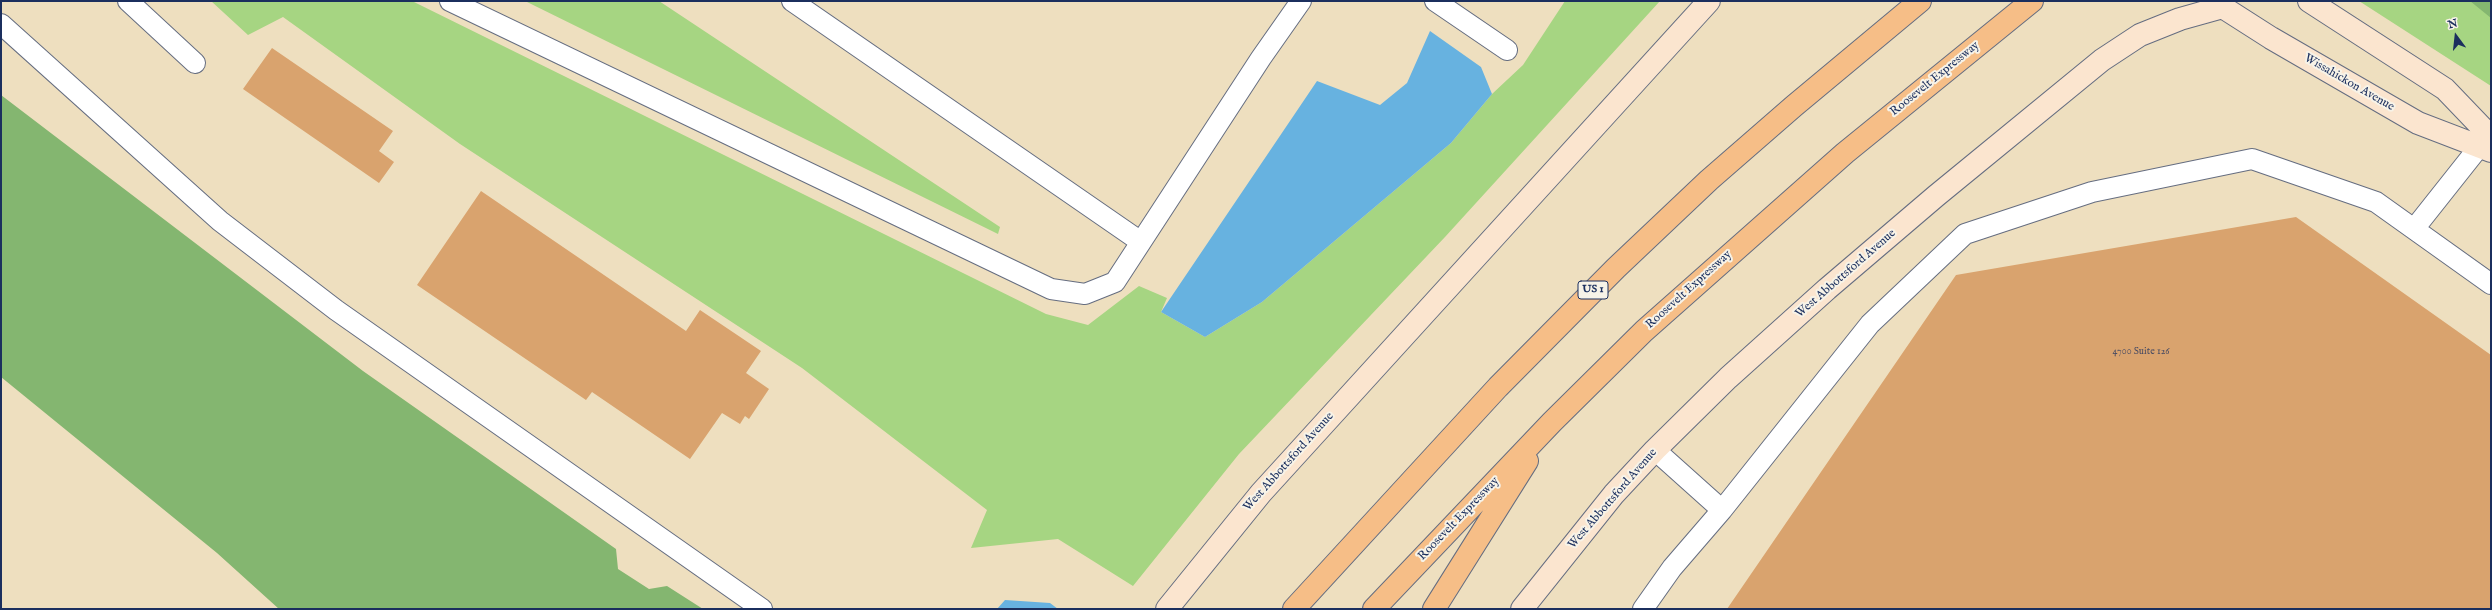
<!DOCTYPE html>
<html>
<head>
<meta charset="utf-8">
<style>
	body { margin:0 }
	#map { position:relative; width:2492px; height:610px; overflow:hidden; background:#eedfbf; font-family:"IM FELL English",serif }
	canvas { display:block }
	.frame { position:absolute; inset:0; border:2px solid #1b2f5e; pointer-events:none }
	.north { position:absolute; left:2436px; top:16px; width:40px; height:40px; -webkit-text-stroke:3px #f7f3e8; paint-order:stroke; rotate:345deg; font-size:11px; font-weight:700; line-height:16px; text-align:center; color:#1b2f5e }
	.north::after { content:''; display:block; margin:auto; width:14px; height:18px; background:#1b2f5e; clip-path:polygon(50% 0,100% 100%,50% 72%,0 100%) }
</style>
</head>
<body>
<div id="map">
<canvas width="2492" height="610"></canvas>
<div class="frame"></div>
<div class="north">N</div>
</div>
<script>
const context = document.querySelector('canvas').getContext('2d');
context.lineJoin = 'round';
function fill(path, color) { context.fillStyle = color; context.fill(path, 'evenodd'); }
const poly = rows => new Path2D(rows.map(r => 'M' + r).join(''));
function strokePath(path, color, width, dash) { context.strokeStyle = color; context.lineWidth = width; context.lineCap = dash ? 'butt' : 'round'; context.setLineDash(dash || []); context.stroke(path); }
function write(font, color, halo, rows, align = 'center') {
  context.font = font + ' "IM FELL English",serif'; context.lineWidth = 4; context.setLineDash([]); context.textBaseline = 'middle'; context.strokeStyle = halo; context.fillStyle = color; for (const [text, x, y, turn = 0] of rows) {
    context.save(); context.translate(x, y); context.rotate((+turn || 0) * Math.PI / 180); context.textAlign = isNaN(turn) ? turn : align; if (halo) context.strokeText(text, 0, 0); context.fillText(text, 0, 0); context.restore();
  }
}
fill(poly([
	[211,1,412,1,1046,314,1088,325,1139,286,1167,298,1161,312,1205,337,1262,302,1451,143,1492,94,1523,65,1565,1,1660,1,1445,237,1239,454,1133,586,1058,539,971,548,987,510,802,368,460,144,283,17,248,35],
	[525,1,659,1,1000,227,998,234],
	[2359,1,2491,1,2491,86]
]), '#a6d582');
fill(poly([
	[2470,1,2491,1,2491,18],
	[1,95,363,371,616,549,618,569,649,589,667,586,703,609,279,609,217,553,1,377]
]), '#84b670');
fill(poly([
	[1430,31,1481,67,1492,94,1451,143,1262,302,1205,337,1161,312,1317,81,1380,105,1407,83],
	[1005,600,1050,603,1058,609,997,609]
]), '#67b2e0');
fill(poly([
	[272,48,393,131,379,151,394,162,379,183,243,89],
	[481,191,686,331,700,310,761,351,746,373,769,389,749,419,745,416,740,424,722,413,690,459,592,392,586,400,417,285],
	[2296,217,2491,355,2491,609,1727,609,1956,275]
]), '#d9a36e');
const lane = poly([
	[128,1,195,63],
	[450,1,1051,289,1085,294,1115,282,1261,58,1301,1],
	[792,1,1141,242],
	[1435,1,1507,50],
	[1,24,220,221,336,310,762,609],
	[2414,229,2479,147],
	[1722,510,1870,324,1965,234,2092,192,2252,159,2376,202,2491,284],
	[1643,609,1672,568,1722,510,1655,450]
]);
const secondary = poly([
	[2213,1,2271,38,2418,123,2491,151],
	[2309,1,2445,89,2491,137],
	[1167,609,1261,493,1709,1],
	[1522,609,1614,494,1655,450,1728,378,1827,289,1936,196,2102,60,2140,35,2180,19,2223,7]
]);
const highway = poly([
	[1294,609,1498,387,1616,268,1709,180,1794,106,1920,1],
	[1374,609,1552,422,1644,331,1845,153,2032,1],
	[1434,609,1527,461]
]);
strokePath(lane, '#656d80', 22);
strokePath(secondary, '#656d80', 24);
strokePath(highway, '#656d80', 24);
strokePath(lane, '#fff', 20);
strokePath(secondary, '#fbe5cf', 22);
strokePath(highway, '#f6be87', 22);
write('10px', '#4a4c62', null, [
	["4700 Suite 126",2141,352]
]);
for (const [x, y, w] of [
	[1593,290,30]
]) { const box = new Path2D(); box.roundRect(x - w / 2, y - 9, w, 18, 3); context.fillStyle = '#f7f3e8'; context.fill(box); strokePath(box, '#1b2f5e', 1); }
write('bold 11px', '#1b2f5e', null, [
	["US 1",1593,290]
]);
write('12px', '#1b2f5e', '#f7f3e8', [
	["Roosevelt Expressway",1935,79,-39],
	["Wissahickon Avenue",2349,83,30],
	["West Abbottsford Avenue",1846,274,-41],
	["Roosevelt Expressway",1689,290,-42],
	["West Abbottsford Avenue",1289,462,-48],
	["West Abbottsford Avenue",1613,499,-49],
	["Roosevelt Expressway",1459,519,-46]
]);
</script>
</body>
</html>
